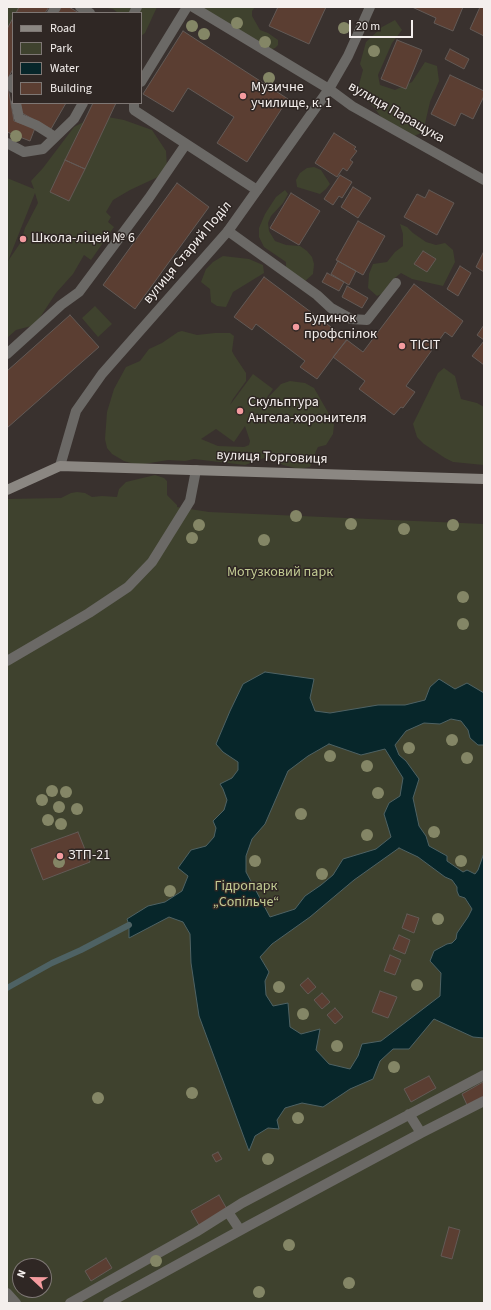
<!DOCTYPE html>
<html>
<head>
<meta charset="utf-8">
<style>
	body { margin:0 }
	#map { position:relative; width:491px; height:1310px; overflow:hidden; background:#39312e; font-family:"Source Sans 3",sans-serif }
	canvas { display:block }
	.frame { position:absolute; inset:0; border:8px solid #f4efed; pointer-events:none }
	.legend { position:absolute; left:12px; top:12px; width:130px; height:92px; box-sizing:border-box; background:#2f2724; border:1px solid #7e7774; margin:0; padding:5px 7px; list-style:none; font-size:12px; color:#f4efed }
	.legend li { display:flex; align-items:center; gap:8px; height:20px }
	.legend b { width:20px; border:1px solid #7e7774 }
	.north { position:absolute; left:12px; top:1258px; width:40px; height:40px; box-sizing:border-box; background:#2f2724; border:1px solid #7e7774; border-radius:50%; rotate:292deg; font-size:11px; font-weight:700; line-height:16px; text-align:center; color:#f4efed }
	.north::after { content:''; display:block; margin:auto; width:14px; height:18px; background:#f49b9f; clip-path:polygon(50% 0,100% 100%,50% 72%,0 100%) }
	.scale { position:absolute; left:349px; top:20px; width:64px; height:18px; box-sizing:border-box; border:2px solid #f4efed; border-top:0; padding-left:5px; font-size:12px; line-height:14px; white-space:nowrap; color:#f4efed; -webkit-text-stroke:3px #2f2724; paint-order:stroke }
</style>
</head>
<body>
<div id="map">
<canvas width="491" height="1310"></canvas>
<div class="frame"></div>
<ul class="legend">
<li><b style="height:5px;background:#8b8782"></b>Road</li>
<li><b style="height:11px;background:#3f422e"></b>Park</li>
<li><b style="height:11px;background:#07262a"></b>Water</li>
<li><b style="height:11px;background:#5b3e32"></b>Building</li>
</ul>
<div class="north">N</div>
<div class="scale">20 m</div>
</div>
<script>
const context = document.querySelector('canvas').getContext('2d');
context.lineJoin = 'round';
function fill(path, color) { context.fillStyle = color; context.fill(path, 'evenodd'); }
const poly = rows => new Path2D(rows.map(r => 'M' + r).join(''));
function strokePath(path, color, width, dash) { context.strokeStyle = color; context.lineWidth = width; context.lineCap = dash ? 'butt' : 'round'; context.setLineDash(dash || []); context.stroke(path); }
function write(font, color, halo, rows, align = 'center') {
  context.font = font + ' "Source Sans 3",sans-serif'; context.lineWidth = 3; context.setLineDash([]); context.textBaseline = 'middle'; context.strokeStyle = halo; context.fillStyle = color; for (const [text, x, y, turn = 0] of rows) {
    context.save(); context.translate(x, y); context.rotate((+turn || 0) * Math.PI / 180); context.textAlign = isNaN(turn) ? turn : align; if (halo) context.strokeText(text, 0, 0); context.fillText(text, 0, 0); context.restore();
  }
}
fill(poly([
	[7,7,32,7,29,13,13,13,13,42,7,50],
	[102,7,157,7,145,33,141,36,141,13,118,13,113,9],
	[197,7,255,7,252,11,252,16,260,30,268,33,278,40,278,45,275,48,270,50],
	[395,20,402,30,392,43,378,75,380,85,395,90,412,82,425,62,437,66,439,81,430,102,423,132,410,138,394,135,373,106,357,92,363,70,360,64,366,42,382,27],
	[97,115,124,120,152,130,166,151,167,167,160,176,130,190,113,200,106,212,111,217,108,222,114,227,91,260,84,255,73,274,56,293,35,325,16,330,7,338,7,178,34,189,31,181,43,168,74,127],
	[35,193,38,203,25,228,21,242,8,261],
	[314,167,321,170,330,184,326,189,320,194,297,187,296,180,300,173,307,168],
	[285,190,288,194,283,203,271,216,268,223,269,231,275,241,286,245,300,246,307,251,312,257,314,264,313,274,304,282,286,269,286,262,264,247,259,237,259,228,265,214,276,197],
	[400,224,407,227,413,233,426,242,436,245,445,243,453,250,455,262,443,286,412,279,401,273,391,281,383,293,377,296,368,288,369,274,373,264,387,262,395,252,403,246,403,234],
	[223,256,249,259,263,265,264,273,233,292,226,307,217,306,211,302,210,289,201,282,206,269,213,262],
	[95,306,112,324,98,337,82,318],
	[182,331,197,335,215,333,230,333,234,336,232,351,234,355,246,373,246,381,233,399,230,405,253,374,273,389,262,404,281,384,290,381,305,383,314,388,333,421,334,425,333,434,326,445,318,447,316,451,310,467,299,469,283,465,275,460,264,458,245,465,194,459,185,461,168,460,138,465,124,461,112,454,107,448,105,439,107,412,114,389,126,367,140,361,149,349,162,343,178,332],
	[245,426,250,441,249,445,244,447,218,446,201,439,216,429,234,442],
	[444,368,455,376,461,399,477,403,484,407,484,465,453,462,445,458,424,444,417,437,413,424,438,373],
	[155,475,164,478,167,481,167,495,177,505,177,507,209,512,484,524,484,1303,7,1303,7,499,61,498,71,493,77,492,85,493,92,497,102,496,117,497,119,489,126,482],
	[20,1266,44,1266,44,1290,20,1290]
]), '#3f422e');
const water = poly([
	[265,672,314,679,310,698,315,711,330,713,378,705,405,705,425,700,430,687,439,679,455,689,467,683,484,693,484,745,478,745,470,738,468,730,461,721,451,719,440,724,424,723,406,731,395,745,399,755,406,761,419,779,413,798,419,826,426,836,429,846,447,856,447,861,463,872,467,870,475,874,478,870,484,853,484,1038,473,1037,434,1019,409,1049,393,1049,380,1061,373,1079,350,1089,323,1107,302,1103,285,1108,277,1120,279,1129,268,1128,255,1136,249,1151,199,1016,191,963,190,934,183,922,169,917,129,938,129,925,127,919,148,906,165,902,182,891,188,876,178,868,191,850,206,846,214,837,216,828,213,821,224,810,227,800,223,789,220,784,232,778,238,770,238,762,223,752,216,744,230,711,243,684,265,672],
	[329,744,361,755,385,749,403,778,400,796,389,803,384,814,391,837,376,849,343,859,333,875,321,885,305,896,295,909,270,917,246,872,246,856,252,839,265,824,288,771,308,756,329,744],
	[399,848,418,857,445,877,452,880,457,887,457,891,459,896,465,898,472,909,468,917,457,933,456,939,452,943,447,944,434,951,430,961,441,973,440,996,381,1041,362,1044,358,1056,350,1069,329,1064,316,1050,320,1029,301,1034,290,1027,288,1003,273,1006,266,995,265,981,269,972,260,957,272,944,310,917,354,880,399,848]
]);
fill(water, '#07262a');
strokePath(water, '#4e6264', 1);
strokePath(poly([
	[7,988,52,963,81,950,129,925]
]), '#4e6264', 6);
const building = poly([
	[19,7,49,7,45,13,16,13,19,7],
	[61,7,69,7,79,13,58,13,61,7],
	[278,7,326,7,309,44,269,26,278,7],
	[412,7,463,7,453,31,434,23,436,18,412,7],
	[480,7,484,7,484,36,470,29,480,7],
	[13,18,13,69,7,80,7,29,13,18],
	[183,31,288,99,247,162,217,143,234,117,188,88,173,112,143,94,183,31],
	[397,40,422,50,406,89,381,79,397,40],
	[450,49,469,59,464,69,445,59,450,49],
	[450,75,484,91,484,96,473,119,461,113,455,126,431,114,450,75],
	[7,81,14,121,35,128,30,141,7,132,7,81],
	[20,103,66,103,51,129,22,113,20,103],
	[93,103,116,103,85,169,65,160,93,103],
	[334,133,356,147,354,149,357,151,350,160,353,162,347,171,343,168,337,177,315,163,334,133],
	[65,160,85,169,69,201,50,192,65,160],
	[340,175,352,182,342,198,339,196,333,205,324,199,340,175],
	[177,183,209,207,135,309,103,285,177,183],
	[353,187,371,198,358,218,341,207,353,187],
	[429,190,454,203,437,235,404,217,417,194,425,198,429,190],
	[291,193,320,211,299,245,270,228,291,193],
	[358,221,385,236,363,275,336,260,358,221],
	[423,251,436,259,427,272,414,264,423,251],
	[484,251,484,272,476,267,484,251],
	[338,261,356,271,349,285,331,274,338,261],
	[460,266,471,273,458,296,447,289,460,266],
	[327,273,344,282,339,291,322,282,327,273],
	[264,277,347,339,317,379,300,367,305,361,256,324,252,330,234,317,264,277],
	[414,284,463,321,452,337,445,332,406,386,415,392,403,408,401,407,394,415,359,389,365,381,333,357,347,340,363,352,414,284],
	[347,286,368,298,362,308,342,297,347,286],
	[70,315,99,347,7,428,7,371,70,315],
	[484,325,484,340,477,335,484,325],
	[484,341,484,365,472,356,484,341],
	[78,832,90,862,43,880,31,849,78,832],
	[407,914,419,918,414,933,402,928,407,914],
	[399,935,410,940,405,954,393,949,399,935],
	[390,955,401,960,395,975,384,971,390,955],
	[308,978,316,987,308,994,300,985,308,978],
	[380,991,397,997,388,1018,372,1012,380,991],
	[322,993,330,1002,322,1009,314,1000,322,993],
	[335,1008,343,1017,335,1024,327,1015,335,1008],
	[429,1076,436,1088,411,1102,404,1089,429,1076],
	[483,1082,484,1099,468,1107,462,1094,483,1082],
	[218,1152,222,1159,216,1162,212,1155,218,1152],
	[219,1195,228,1211,200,1227,191,1211,219,1195],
	[449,1227,460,1230,452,1259,441,1256,449,1227],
	[106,1258,112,1268,91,1281,85,1271,106,1258]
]);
fill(building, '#5b3e32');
strokePath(building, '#635a56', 1);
strokePath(poly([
	[80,7,90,13],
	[52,13,56,7],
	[134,13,137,7],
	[13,79,12,81,13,88],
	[141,82,187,7],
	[16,103,19,118,36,125,55,137],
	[134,103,134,110,257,190],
	[7,143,24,152,43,149,74,119,83,103],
	[228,231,317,295,331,308,351,319,367,320,396,283],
	[7,354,61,305,79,292,149,198,186,144],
	[7,661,89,613,128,587,152,562,190,501,196,470]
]), '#6b6966', 10);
strokePath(poly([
	[193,7,329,89,352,106,484,180],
	[60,466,76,411,102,374,228,231,329,89,348,56,370,7],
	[409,1114,421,1133],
	[228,1212,240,1230],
	[7,1293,16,1303],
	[70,1303,196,1232,242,1203,484,1075],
	[108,1303,248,1226,421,1133,484,1101]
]), '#6b6966', 10);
strokePath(poly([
	[7,490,60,466,484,479]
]), '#8b8782', 10);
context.fillStyle = '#848666';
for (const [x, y] of [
	[237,23],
	[192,26],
	[344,28],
	[204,34],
	[265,42],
	[374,51],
	[269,78],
	[16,136],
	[296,516],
	[351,524],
	[199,525],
	[453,525],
	[404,529],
	[192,538],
	[264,540],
	[463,597],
	[463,624],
	[452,740],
	[409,748],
	[330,756],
	[467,758],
	[367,766],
	[52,791],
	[66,792],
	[378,793],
	[42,800],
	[59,807],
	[77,809],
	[301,814],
	[48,820],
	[61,824],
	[434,832],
	[367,835],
	[255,861],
	[461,861],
	[59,862],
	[322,874],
	[170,891],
	[438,919],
	[417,985],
	[279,987],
	[303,1014],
	[337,1046],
	[394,1067],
	[192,1093],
	[98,1098],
	[298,1118],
	[268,1159],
	[289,1245],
	[156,1261],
	[349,1283],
	[259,1292]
]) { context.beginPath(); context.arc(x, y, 6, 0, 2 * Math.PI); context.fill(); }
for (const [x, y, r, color] of [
	[243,96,4,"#f49b9f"],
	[23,239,4,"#f49b9f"],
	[296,327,4,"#f49b9f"],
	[402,346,4,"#f49b9f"],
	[240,411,4,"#f49b9f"],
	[60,856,4,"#f49b9f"]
]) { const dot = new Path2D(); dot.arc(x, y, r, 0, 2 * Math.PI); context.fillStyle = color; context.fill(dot); strokePath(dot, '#2f2724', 1.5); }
write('14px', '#f4efed', '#2f2724', [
	["Музичне",251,88],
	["училище, к. 1",251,104],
	["Школа-ліцей № 6",31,239],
	["Будинок",304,319],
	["профспілок",304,335],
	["ТІСІТ",410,346],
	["Скульптура",248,403],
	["Ангела-хоронителя",248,419],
	["ЗТП-21",68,856]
], 'left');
write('14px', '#f4efed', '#2f2724', [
	["вулиця Паращука",396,113,30],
	["вулиця Старий Поділ",188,253,-50],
	["вулиця Торговиця",272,458,2]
]);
write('14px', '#c2cb93', '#2f2724', [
	["Мотузковий парк",280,573],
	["Гідропарк",246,887],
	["„Сопільче“",246,903]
]);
</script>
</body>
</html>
